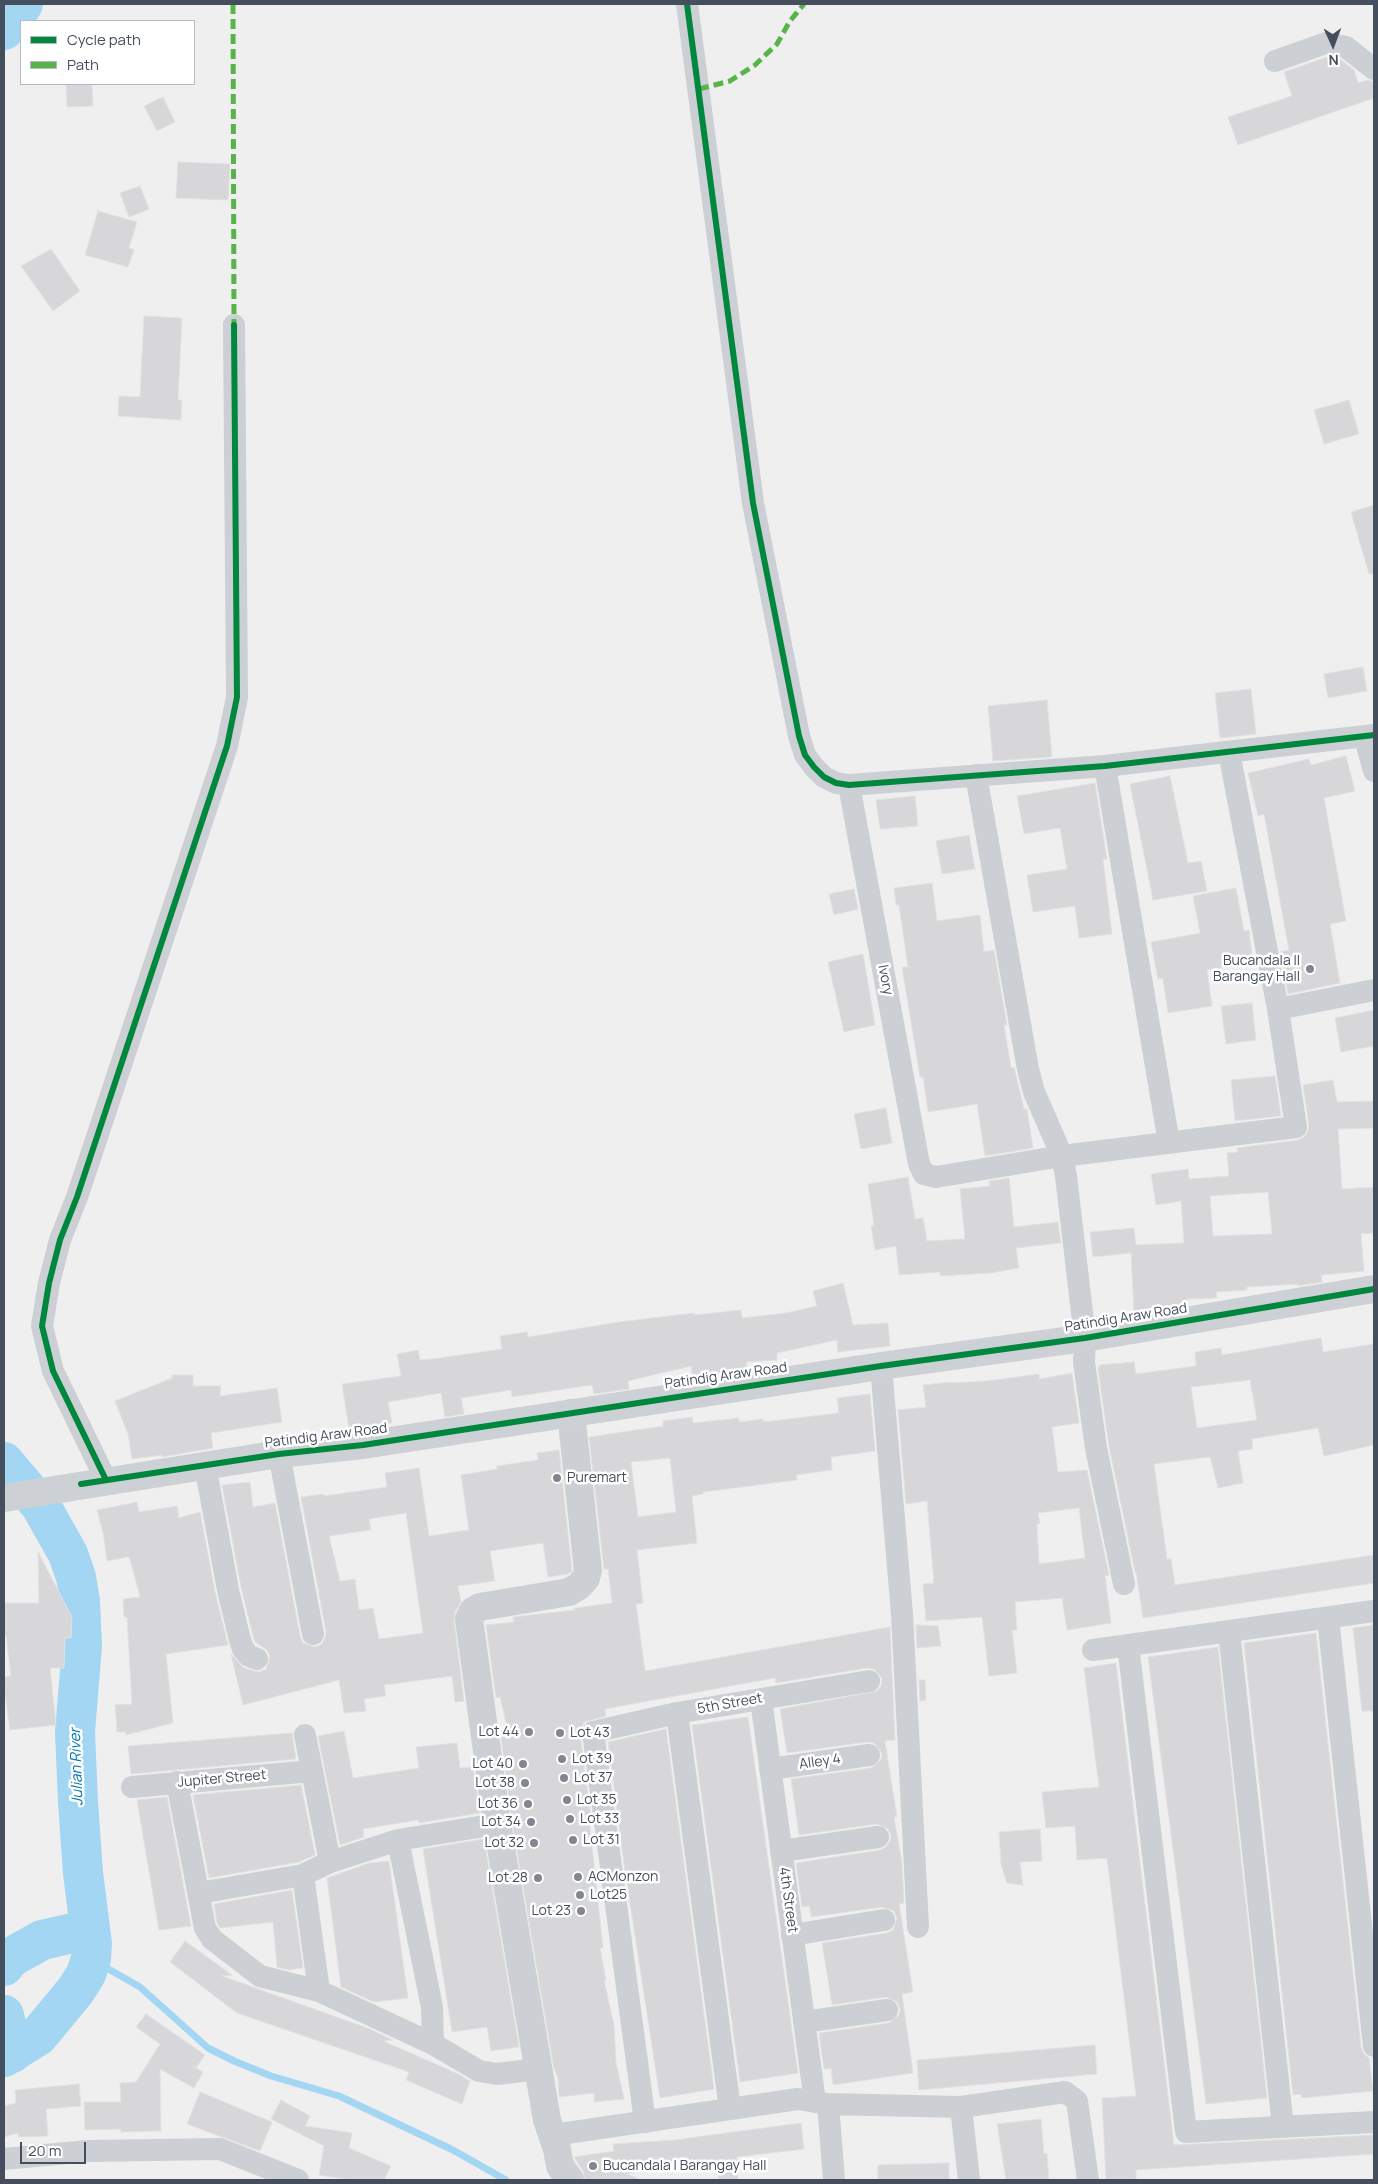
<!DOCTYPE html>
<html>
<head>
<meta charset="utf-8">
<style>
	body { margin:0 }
	#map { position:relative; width:1378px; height:2184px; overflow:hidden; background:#f0efef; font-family:Manrope,sans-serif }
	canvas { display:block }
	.frame { position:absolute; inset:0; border:5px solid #454e5d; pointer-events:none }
	.legend { position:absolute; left:20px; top:20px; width:175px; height:65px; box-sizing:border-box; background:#fff; border:1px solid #b5b8be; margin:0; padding:6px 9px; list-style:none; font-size:15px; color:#454e5d }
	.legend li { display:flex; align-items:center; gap:10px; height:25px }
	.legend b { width:25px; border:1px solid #b5b8be }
	.north { position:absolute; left:1308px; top:20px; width:50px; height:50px; -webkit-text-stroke:4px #fff; paint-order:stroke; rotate:178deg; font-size:14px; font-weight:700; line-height:20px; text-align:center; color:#454e5d }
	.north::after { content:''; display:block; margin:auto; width:18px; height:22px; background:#454e5d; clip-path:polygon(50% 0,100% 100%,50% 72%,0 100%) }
	.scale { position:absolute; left:20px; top:2142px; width:66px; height:22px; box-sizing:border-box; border:2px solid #454e5d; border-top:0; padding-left:6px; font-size:15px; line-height:18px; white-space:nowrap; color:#454e5d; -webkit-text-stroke:4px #fff; paint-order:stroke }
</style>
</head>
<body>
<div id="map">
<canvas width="1378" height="2184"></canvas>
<div class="frame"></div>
<ul class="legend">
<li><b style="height:6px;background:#00873e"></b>Cycle path</li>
<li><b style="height:6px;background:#57b448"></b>Path</li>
</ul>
<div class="north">N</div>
<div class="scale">20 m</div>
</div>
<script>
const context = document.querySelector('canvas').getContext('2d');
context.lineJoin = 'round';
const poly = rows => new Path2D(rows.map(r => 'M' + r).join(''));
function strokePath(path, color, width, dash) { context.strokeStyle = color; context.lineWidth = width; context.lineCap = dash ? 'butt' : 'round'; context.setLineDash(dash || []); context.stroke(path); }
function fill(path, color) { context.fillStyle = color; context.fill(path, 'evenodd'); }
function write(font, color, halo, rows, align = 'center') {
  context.font = font + ' Manrope,sans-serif'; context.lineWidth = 5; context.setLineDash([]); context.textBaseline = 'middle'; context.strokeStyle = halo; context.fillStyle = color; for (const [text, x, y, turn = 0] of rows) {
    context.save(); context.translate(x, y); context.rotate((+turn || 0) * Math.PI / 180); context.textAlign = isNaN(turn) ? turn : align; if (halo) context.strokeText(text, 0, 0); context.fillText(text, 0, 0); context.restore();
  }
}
strokePath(poly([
	[91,1959,140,1987,208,2048,234,2061,271,2076,339,2096,453,2150,506,2180]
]), '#a3d6f2', 7);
strokePath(poly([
	[4,30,23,4],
	[4,1462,41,1506,68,1554,76,1577,80,1601,82,1646,75,1732,78,1802,83,1873,92,1944,91,1959,86,1974,76,1990,38,2036,4,2057],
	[4,1966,10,1958,42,1940,90,1929],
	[4,2015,12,2053]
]), '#a3d6f2', 40);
const building = poly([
	[1327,57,1340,59,1354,70,1358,83,1368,80,1374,82,1374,98,1238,145,1228,117,1292,96,1284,72,1327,57],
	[66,84,92,84,93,106,67,107,66,84],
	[163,97,175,122,157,131,144,106,163,97],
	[178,162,230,164,228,200,176,198,178,162],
	[140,186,149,209,129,217,120,193,140,186],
	[98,211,137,222,129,248,134,250,128,267,85,255,98,211],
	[51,249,80,291,53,311,21,266,51,249],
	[144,316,182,318,178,400,182,400,181,420,118,416,119,396,140,397,144,316],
	[1349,400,1359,434,1324,444,1314,410,1349,400],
	[1374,505,1374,574,1369,574,1351,512,1374,505],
	[1363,667,1367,691,1328,698,1324,674,1363,667],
	[1251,689,1256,734,1220,738,1215,693,1251,689],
	[1047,700,1052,757,993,761,988,706,1047,700],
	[1346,756,1355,791,1324,798,1346,921,1330,924,1340,983,1288,994,1280,952,1289,950,1264,814,1258,816,1248,773,1309,759,1311,765,1346,756],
	[1170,776,1188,863,1201,861,1207,891,1153,900,1130,784,1170,776],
	[1095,783,1107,859,1103,859,1112,934,1079,938,1075,906,1033,912,1027,875,1067,869,1060,828,1024,834,1017,796,1095,783],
	[915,796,918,826,880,829,876,800,915,796],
	[969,835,975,869,942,874,936,841,969,835],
	[932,883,937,921,980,915,984,952,994,950,1007,1025,1004,1025,1011,1068,1014,1067,1024,1109,1027,1109,1033,1148,985,1156,977,1104,928,1112,923,1077,920,1077,902,967,908,967,899,905,896,905,894,888,932,883],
	[1236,888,1244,931,1249,930,1253,963,1207,970,1212,1006,1168,1013,1163,978,1158,979,1151,942,1200,933,1193,896,1236,888],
	[854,889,858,909,834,915,829,894,854,889],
	[863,954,875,1025,844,1032,828,962,863,954],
	[1252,1003,1256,1040,1226,1044,1221,1006,1252,1003],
	[1374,1010,1374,1046,1341,1052,1335,1018,1374,1010],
	[1275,1076,1281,1116,1235,1121,1231,1080,1275,1076],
	[1333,1080,1337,1102,1374,1101,1374,1128,1338,1129,1342,1189,1374,1187,1374,1233,1361,1234,1364,1271,1321,1275,1322,1282,1298,1286,1298,1284,1247,1287,1247,1290,1216,1292,1217,1298,1187,1299,1187,1305,1134,1312,1131,1253,1093,1257,1090,1232,1134,1228,1136,1245,1184,1243,1181,1201,1156,1205,1151,1174,1188,1169,1189,1179,1229,1176,1227,1153,1238,1152,1237,1148,1298,1140,1304,1137,1308,1131,1309,1125,1303,1085,1333,1080],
	[1268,1192,1272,1234,1213,1236,1210,1196,1268,1192],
	[886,1108,892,1143,861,1149,854,1114,886,1108],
	[908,1177,915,1219,923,1218,927,1241,965,1239,960,1189,990,1186,989,1181,1009,1178,1014,1227,1058,1222,1061,1243,1016,1248,1019,1268,991,1273,940,1276,940,1272,899,1275,896,1246,875,1250,871,1226,874,1226,868,1184,908,1177],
	[843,1283,853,1325,888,1323,890,1346,838,1352,837,1340,777,1353,777,1360,746,1362,747,1370,719,1372,719,1375,693,1379,691,1366,628,1381,629,1389,594,1394,592,1385,512,1397,511,1390,461,1398,464,1414,445,1417,441,1393,388,1402,392,1423,349,1429,342,1384,401,1376,397,1354,418,1350,420,1360,432,1359,502,1349,500,1336,527,1332,528,1337,619,1322,694,1313,694,1315,741,1310,742,1318,786,1313,817,1306,813,1291,843,1283],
	[1321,1338,1323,1352,1374,1344,1374,1445,1324,1456,1318,1428,1252,1439,1253,1449,1238,1451,1243,1483,1218,1488,1210,1457,1154,1464,1167,1559,1171,1559,1175,1585,1374,1555,1374,1583,1143,1618,1136,1572,1135,1572,1109,1446,1098,1369,1100,1365,1134,1362,1136,1374,1196,1366,1195,1352,1221,1348,1222,1355,1321,1338],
	[1250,1380,1257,1420,1197,1428,1191,1387,1250,1380],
	[1072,1373,1079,1423,1052,1427,1058,1472,1087,1470,1109,1575,1105,1576,1111,1623,1067,1630,1062,1598,1015,1602,1017,1630,1012,1630,1017,1673,989,1676,982,1617,926,1621,923,1584,934,1583,927,1501,906,1504,898,1410,926,1407,923,1385,951,1382,951,1383,986,1381,1039,1374,1039,1379,1072,1373],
	[1079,1508,1085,1558,1039,1564,1037,1524,1040,1523,1038,1513,1079,1508],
	[172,1375,193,1375,193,1386,221,1386,220,1396,277,1388,282,1422,211,1433,213,1448,162,1457,162,1455,132,1459,128,1434,115,1401,172,1378,172,1375],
	[870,1394,875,1451,831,1457,832,1470,796,1475,797,1480,703,1492,703,1494,692,1496,697,1543,637,1550,643,1603,636,1604,645,1671,890,1627,895,1740,885,1741,897,1817,894,1817,902,1863,904,1903,899,1904,913,1992,902,1994,913,2073,833,2085,831,2068,824,2069,819,2033,889,2023,899,2015,900,2009,897,2002,886,1997,832,2005,822,1943,887,1933,893,1930,897,1918,894,1911,882,1907,811,1917,809,1906,802,1907,796,1863,880,1850,886,1847,890,1841,891,1835,888,1829,877,1824,799,1835,791,1779,871,1768,881,1760,882,1753,874,1743,867,1742,787,1753,780,1709,877,1691,881,1686,882,1678,874,1669,867,1668,776,1683,775,1678,605,1709,606,1716,584,1722,580,1734,591,1817,589,1818,603,1948,600,1948,606,1980,604,1980,614,2025,616,2062,624,2099,594,2102,594,2093,559,2097,558,2077,554,2069,512,1822,501,1737,509,1735,500,1697,496,1698,486,1625,514,1622,513,1617,575,1610,575,1608,612,1603,608,1569,604,1569,589,1437,663,1426,663,1421,692,1417,693,1423,739,1418,739,1422,763,1419,763,1422,839,1413,837,1398,870,1394],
	[670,1458,676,1512,638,1517,631,1462,670,1458],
	[559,1450,572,1571,568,1574,548,1577,543,1543,490,1551,495,1581,458,1586,461,1602,455,1612,454,1621,464,1701,455,1702,452,1676,384,1685,386,1696,364,1699,366,1711,344,1713,339,1680,243,1705,231,1654,244,1668,259,1672,266,1669,270,1657,267,1650,255,1642,253,1636,241,1587,222,1485,250,1482,253,1507,275,1503,300,1636,303,1643,315,1647,322,1644,325,1638,326,1632,301,1497,324,1494,324,1496,387,1487,385,1473,419,1468,429,1536,469,1530,461,1475,497,1469,497,1466,538,1460,537,1453,559,1450],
	[406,1513,423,1633,379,1639,373,1608,359,1610,355,1579,340,1581,329,1536,371,1530,369,1519,406,1513],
	[137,1502,139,1512,177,1506,179,1518,200,1512,215,1592,228,1645,166,1654,173,1723,126,1735,126,1732,117,1732,115,1705,132,1704,127,1617,124,1617,123,1599,140,1597,130,1559,128,1557,107,1561,103,1533,97,1510,137,1502],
	[38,1552,72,1617,71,1638,65,1638,64,1668,50,1668,56,1725,10,1730,5,1693,4,1693,4,1677,11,1676,6,1635,4,1635,4,1603,39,1603,38,1552],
	[916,1625,938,1626,941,1646,917,1648,916,1625],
	[1374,1625,1374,1711,1362,1711,1353,1628,1374,1625],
	[1316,1633,1361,2047,1364,2054,1369,2058,1373,2091,1302,2098,1301,2094,1293,2095,1244,1643,1316,1633],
	[1218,1647,1267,2098,1206,2104,1148,1657,1218,1647],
	[1116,1663,1174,2145,1374,2135,1374,2154,1136,2170,1136,2180,1106,2180,1102,2098,1136,2096,1107,1858,1077,1860,1075,1826,1046,1828,1042,1792,1099,1787,1084,1668,1116,1663],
	[919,1680,925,1680,926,1700,920,1701,919,1680],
	[748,1717,798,2073,740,2082,692,1725,748,1717],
	[666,1729,714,2089,660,2098,625,1871,608,1742,666,1729],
	[344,1731,353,1778,419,1768,416,1747,457,1743,460,1768,473,1767,480,1813,419,1823,418,1820,363,1829,364,1837,340,1845,318,1736,344,1731],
	[292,1733,296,1759,131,1774,128,1746,292,1733],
	[301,1785,315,1855,299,1862,209,1878,193,1795,301,1785],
	[167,1797,191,1926,159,1930,137,1800,167,1797],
	[1040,1829,1042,1861,1020,1862,1023,1885,1007,1883,1001,1864,999,1832,1040,1829],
	[484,1839,519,2047,491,2051,487,2027,452,2032,423,1849,484,1839],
	[389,1861,408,1998,374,2002,341,1987,327,1878,369,1863,389,1861],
	[292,1890,303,1968,288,1970,277,1967,273,1922,220,1928,217,1923,214,1904,292,1890],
	[185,1941,232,1975,222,1976,370,2029,393,2040,383,2041,456,2073,470,2081,462,2104,406,2080,409,2072,237,2013,170,1962,185,1941],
	[146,2014,205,2055,196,2068,191,2065,203,2072,194,2088,160,2069,161,2131,121,2132,121,2129,85,2130,84,2102,121,2102,120,2083,136,2082,160,2044,136,2027,146,2014],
	[1095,2045,1097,2074,919,2090,917,2060,1095,2045],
	[79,2084,81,2106,46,2109,48,2136,18,2137,18,2133,4,2137,4,2106,16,2103,15,2090,79,2084],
	[200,2092,272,2122,260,2151,187,2124,200,2092],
	[281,2100,310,2116,305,2126,352,2133,349,2148,391,2166,384,2180,351,2180,319,2175,324,2146,271,2119,281,2100],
	[1041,2119,1044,2154,1047,2153,1049,2180,1006,2180,997,2124,1041,2119],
	[801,2123,804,2149,737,2157,738,2180,719,2180,718,2160,627,2174,641,2180,585,2180,583,2171,574,2157,614,2151,613,2144,674,2140,801,2123],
	[949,2163,949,2180,878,2180,878,2165,949,2163]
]);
fill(building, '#d7d7d9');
strokePath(building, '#e1e1e2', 1);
strokePath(poly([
	[687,4,753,503,799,736,805,755,814,767,824,777,836,783,849,785,1105,766,1374,735],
	[1275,61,1326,43,1346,47,1374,69],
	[1365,738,1374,771],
	[1105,766,1169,1143],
	[976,775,1028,1069,1034,1092,1062,1156,1066,1176,1085,1338,1084,1362,1096,1448,1124,1584],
	[849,785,919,1164,924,1174,936,1177,1062,1156,1296,1127,1278,1009,1229,752],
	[1278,1009,1374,990],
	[881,1366,902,1614,918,1927],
	[279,1454,313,1634],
	[205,1465,228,1590,240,1640,243,1649,249,1656,257,1659],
	[106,1480,53,1371,42,1326,49,1283,60,1240,77,1197,227,746,237,697,234,325],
	[1328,1618,1374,2046],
	[1229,1631,1283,2127],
	[1128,1645,1186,2132,1374,2122],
	[1093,1650,1374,1611],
	[761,1699,815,2102],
	[677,1713,730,2109],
	[305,1735,330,1862],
	[770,1769,869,1755],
	[177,1782,205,1928,212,1939,260,1976,319,1991,433,2044,479,2071,497,2074,538,2069],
	[132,1787,312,1771],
	[398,1840,432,2007,433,2044],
	[781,1851,878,1837],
	[303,1875,319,1991],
	[199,1893,303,1875,330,1862,398,1840,497,1824],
	[792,1935,884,1920],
	[804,2022,887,2010],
	[828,2104,834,2180],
	[961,2107,969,2180],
	[645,2122,593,1732,677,1713,869,1681],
	[553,2135,798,2099,828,2104,961,2107,1065,2092,1077,2101,1088,2180],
	[4,2159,88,2151,220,2149,298,2180]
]), '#cccfd3', 22);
strokePath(poly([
	[570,2180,560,2166,557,2149,547,2120,497,1824,469,1619,473,1611,480,1607,569,1592,579,1586,586,1578,588,1570,571,1413]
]), '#cccfd3', 28);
strokePath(poly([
	[4,1498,279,1454,363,1445,881,1366,1085,1338,1374,1289]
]), '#cdd0d4', 28);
strokePath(poly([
	[233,4,234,325],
	[699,89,730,81,755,65,777,44,790,21,804,4]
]), '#57b448', 5, [10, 5]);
strokePath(poly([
	[687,4,753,503,799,736,805,755,814,767,824,777,836,783,849,785,1105,766,1374,735],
	[106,1480,53,1371,42,1326,49,1283,60,1240,77,1197,227,746,237,697,234,325],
	[81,1484,279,1454,363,1445,881,1366,1085,1338,1374,1289]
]), '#00873e', 6);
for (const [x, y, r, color] of [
	[1310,969,5,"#818690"],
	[557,1478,5,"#818690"],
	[529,1732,5,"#818690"],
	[560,1733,5,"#818690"],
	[562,1759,5,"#818690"],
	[523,1764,5,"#818690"],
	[564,1778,5,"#818690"],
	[525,1783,5,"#818690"],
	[567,1800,5,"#818690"],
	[528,1804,5,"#818690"],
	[570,1819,5,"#818690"],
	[531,1822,5,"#818690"],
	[573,1840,5,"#818690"],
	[534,1843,5,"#818690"],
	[578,1877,5,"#818690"],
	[538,1878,5,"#818690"],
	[580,1895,5,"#818690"],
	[581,1911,5,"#818690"],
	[593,2166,5,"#818690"]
]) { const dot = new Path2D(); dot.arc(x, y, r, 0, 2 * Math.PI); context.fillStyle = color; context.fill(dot); strokePath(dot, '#fff', 2); }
write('14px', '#454e5d', '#fff', [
	["Bucandala II",1300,961,"right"],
	["Barangay Hall",1300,977,"right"],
	["Puremart",567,1478],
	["Lot 44",519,1732,"right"],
	["Lot 43",570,1733],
	["Lot 39",572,1759],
	["Lot 40",513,1764,"right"],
	["Lot 37",574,1778],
	["Lot 38",515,1783,"right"],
	["Lot 35",577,1800],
	["Lot 36",518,1804,"right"],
	["Lot 33",580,1819],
	["Lot 34",521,1822,"right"],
	["Lot 31",583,1840],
	["Lot 32",524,1843,"right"],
	["ACMonzon",588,1877],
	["Lot 28",528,1878,"right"],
	["Lot25",590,1895],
	["Lot 23",571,1911,"right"],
	["Bucandala I Barangay Hall",603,2166]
], 'left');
write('14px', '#454e5d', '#fff', [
	["Ivory",885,980,79],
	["Patindig Araw Road",1126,1318,-9],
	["Patindig Araw Road",726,1376,-8],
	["Patindig Araw Road",326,1436,-7],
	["5th Street",730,1704,-10],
	["Alley 4",820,1762,-8],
	["Jupiter Street",222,1779,-5],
	["4th Street",788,1900,82]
]);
write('italic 15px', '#0175b3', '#fff', [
	["Julian River",77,1767,-92]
]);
</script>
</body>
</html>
